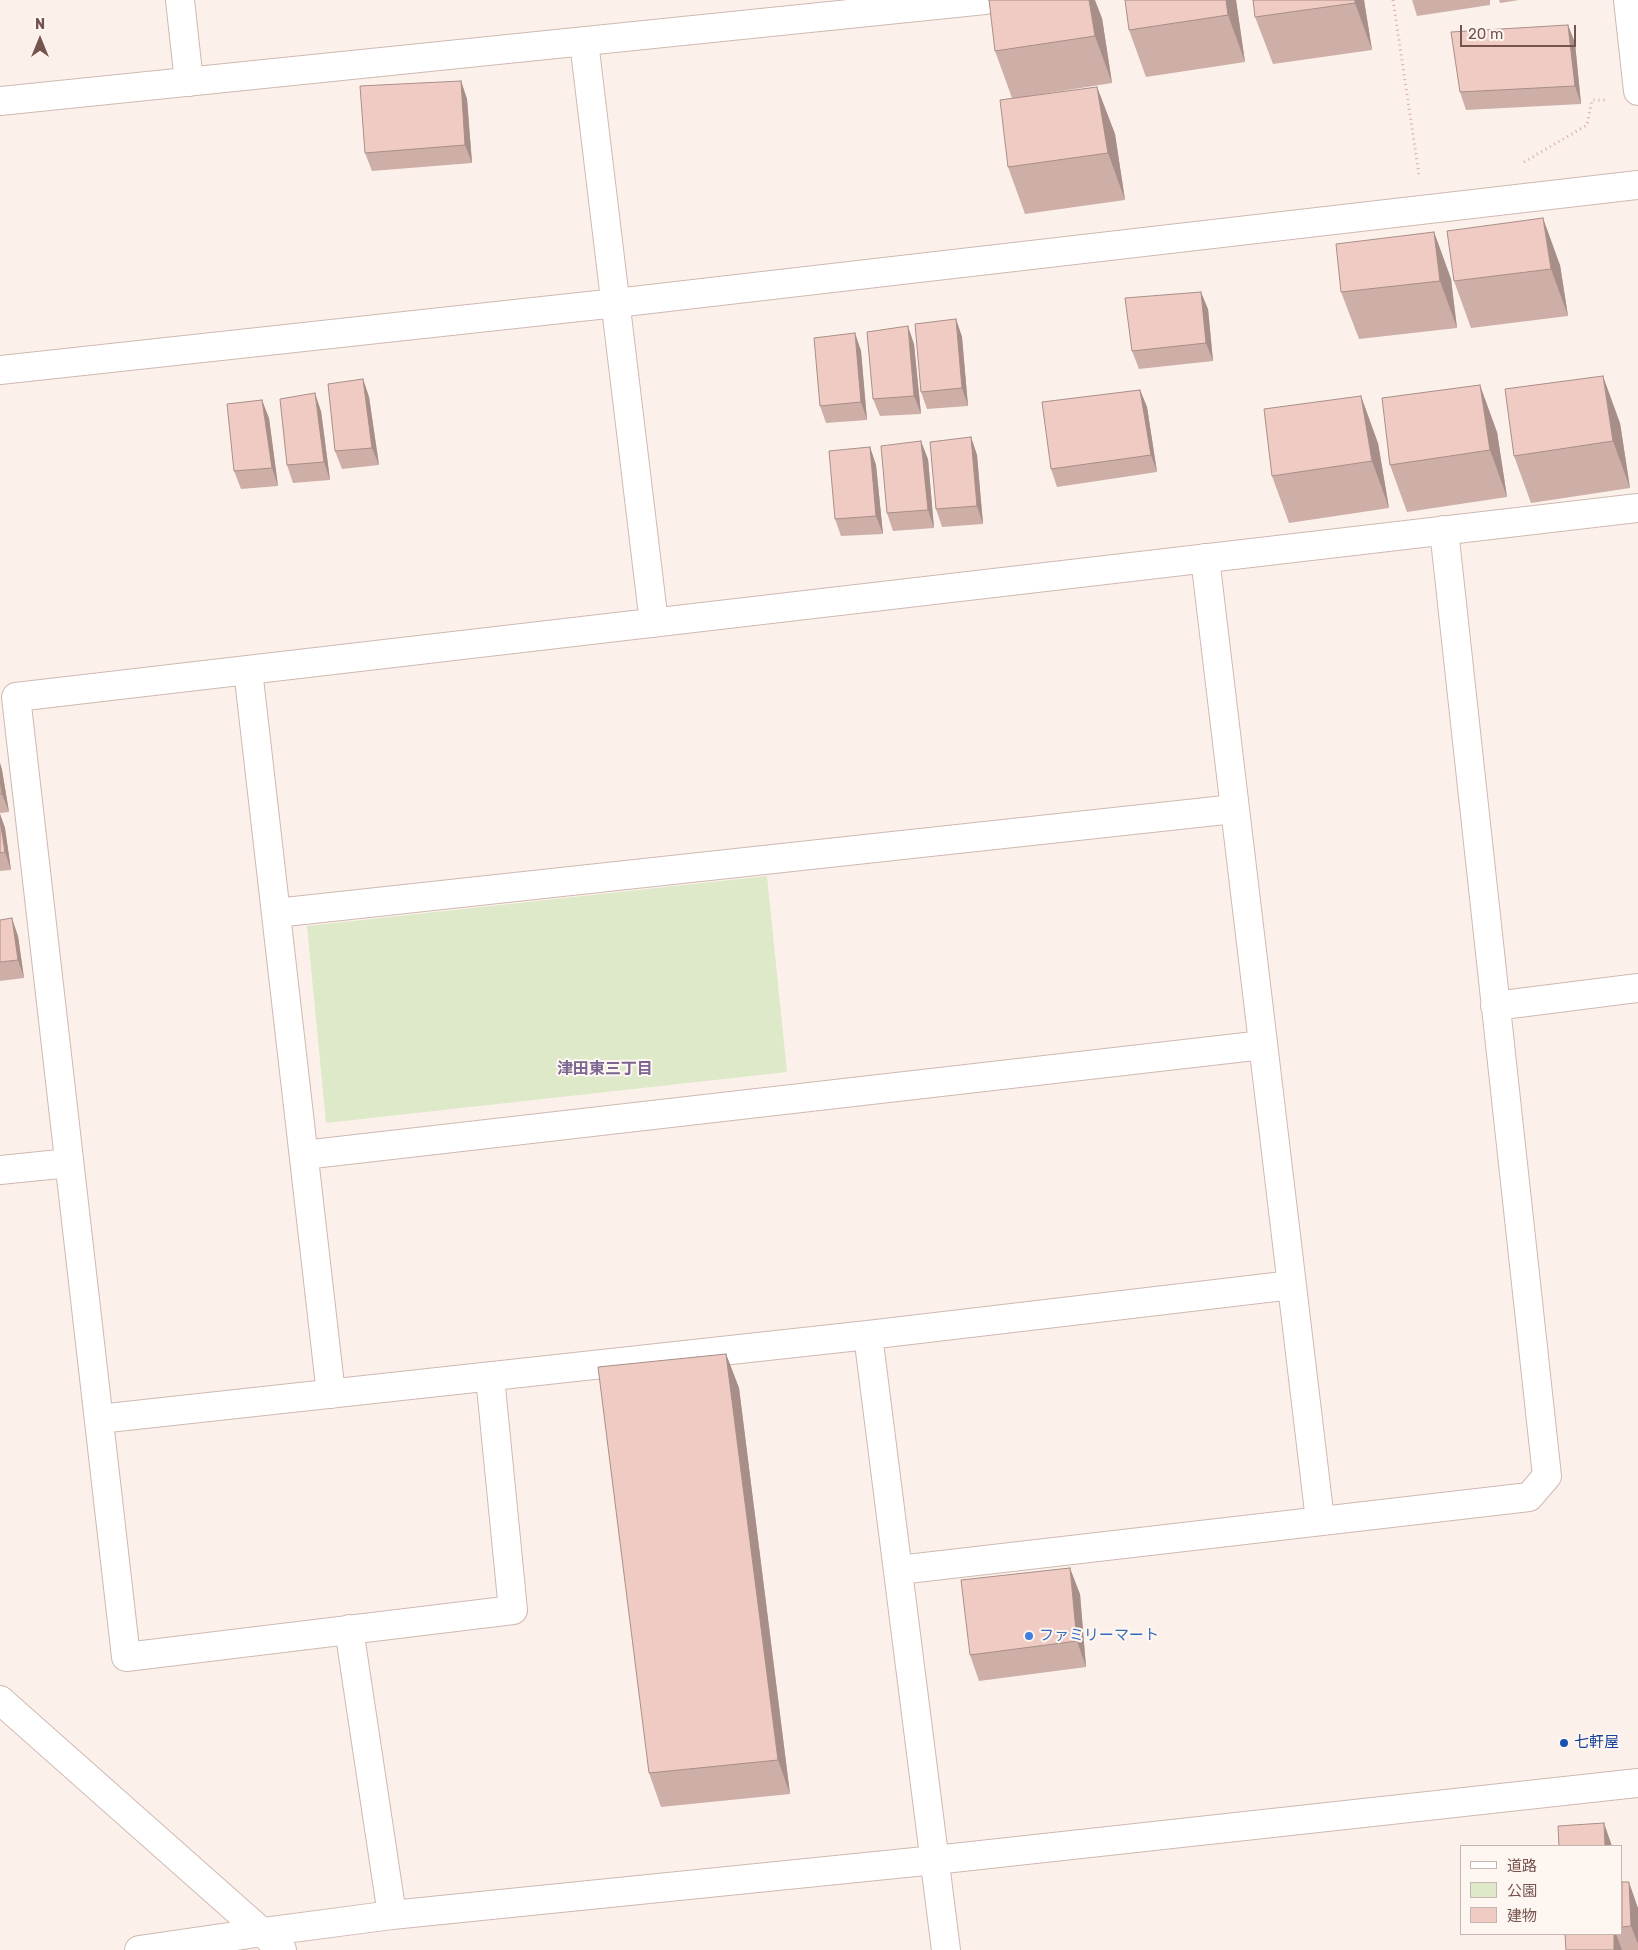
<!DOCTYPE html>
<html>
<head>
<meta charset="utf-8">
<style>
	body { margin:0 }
	#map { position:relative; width:1638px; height:1950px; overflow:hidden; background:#fcf1ea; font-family:Rubik,"Noto Sans JP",sans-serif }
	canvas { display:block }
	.legend { position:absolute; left:1460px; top:1845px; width:162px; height:90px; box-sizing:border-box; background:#fef6f1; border:1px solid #c7b5b0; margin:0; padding:6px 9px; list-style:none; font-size:15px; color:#75544e }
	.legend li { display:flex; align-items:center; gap:10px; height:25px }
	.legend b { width:25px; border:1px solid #c7b5b0 }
	.north { position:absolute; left:15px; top:15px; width:50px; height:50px; -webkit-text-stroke:4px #fef6f1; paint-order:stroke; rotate:0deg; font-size:14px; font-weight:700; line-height:20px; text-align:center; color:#75544e }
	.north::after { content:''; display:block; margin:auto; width:18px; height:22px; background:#75544e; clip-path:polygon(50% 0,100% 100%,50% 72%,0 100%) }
	.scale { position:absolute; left:1460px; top:25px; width:116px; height:22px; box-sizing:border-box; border:2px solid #75544e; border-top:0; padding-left:6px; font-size:15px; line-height:18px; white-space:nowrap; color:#75544e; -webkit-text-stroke:4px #fef6f1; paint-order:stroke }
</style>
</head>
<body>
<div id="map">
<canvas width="1638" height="1950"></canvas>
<ul class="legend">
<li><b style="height:6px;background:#fff"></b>道路</li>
<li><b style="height:14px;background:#dde9c9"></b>公園</li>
<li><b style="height:14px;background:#f0cbc3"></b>建物</li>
</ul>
<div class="north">N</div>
<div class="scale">20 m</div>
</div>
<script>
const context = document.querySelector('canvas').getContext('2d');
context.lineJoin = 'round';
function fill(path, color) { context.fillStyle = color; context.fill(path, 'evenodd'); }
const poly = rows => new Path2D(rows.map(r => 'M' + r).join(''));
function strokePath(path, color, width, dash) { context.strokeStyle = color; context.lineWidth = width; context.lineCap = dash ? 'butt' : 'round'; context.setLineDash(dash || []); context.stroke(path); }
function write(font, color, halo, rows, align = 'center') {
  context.font = font + ' Rubik,"Noto Sans JP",sans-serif'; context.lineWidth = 4; context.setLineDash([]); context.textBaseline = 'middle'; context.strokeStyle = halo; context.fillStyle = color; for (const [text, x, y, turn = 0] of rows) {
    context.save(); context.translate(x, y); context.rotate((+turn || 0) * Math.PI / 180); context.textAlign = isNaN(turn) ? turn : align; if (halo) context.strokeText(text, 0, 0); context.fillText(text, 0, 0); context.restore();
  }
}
fill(poly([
	[767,876,787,1072,326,1123,307,926]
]), '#dde9c9');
const minor = poly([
	[180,0,189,82],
	[1628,0,1638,91],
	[584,42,654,623],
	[0,101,985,0],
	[0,370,616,303,1638,185],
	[1205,558,1320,1520],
	[248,670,331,1394],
	[276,913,1234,809],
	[1495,1006,1638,988],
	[304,1155,1263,1045],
	[0,1170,69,1163],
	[868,1335,946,1950],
	[490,1377,513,1610,126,1657,16,697,1638,508],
	[99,1419,868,1335,1292,1285],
	[899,1570,1529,1497,1547,1476,1444,530],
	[349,1629,392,1915],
	[0,1700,282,1950],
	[139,1950,263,1932,392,1915,935,1860,1638,1783]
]);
strokePath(minor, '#cfb9b2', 30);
strokePath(poly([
	[1393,0,1419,175],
	[1524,162,1587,125,1592,100,1607,100]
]), '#d5aea6', 3, [1, 4]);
strokePath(minor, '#fff', 28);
fill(poly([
	[1236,0,1245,62,1146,77,1129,30],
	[1364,0,1372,50,1273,64,1255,17],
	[1412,0,1490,0,1490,5,1417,16],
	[1499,0,1519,0,1500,3],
	[1102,18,1112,83,1030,96,1097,87,1115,134,1125,200,1025,214,1008,167,1012,98,995,51],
	[1568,25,1575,43,1581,104,1466,110,1460,92],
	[461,81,467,99,472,163,372,171,365,153],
	[1434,232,1451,279,1457,328,1359,339,1341,292],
	[1560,265,1568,316,1471,328,1454,281],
	[1208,309,1213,361,1139,369,1132,351],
	[956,319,962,337,968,406,927,409,921,392],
	[855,333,861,351,867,420,826,423,820,406],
	[914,344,921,414,880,416,873,399],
	[363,379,369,397,379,465,342,469,335,451],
	[1140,390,1147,407,1157,472,1057,487,1051,469],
	[321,411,330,480,293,483,287,465],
	[269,418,278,486,241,489,234,471],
	[1620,423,1630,488,1531,503,1514,456],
	[1497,432,1507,497,1407,512,1390,465],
	[971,437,977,455,983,524,942,527,936,509],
	[1378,443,1389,508,1289,523,1272,476],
	[870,447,876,465,883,534,841,536,835,519],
	[928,459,934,528,893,531,887,513],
	[0,763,2,770,9,812,0,813],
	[0,814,5,828,11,870,0,871],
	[0,920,18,936,24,978,0,981],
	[726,1354,739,1388,790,1794,661,1807,649,1773],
	[1080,1594,1086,1667,979,1681,970,1655],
	[1622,1882,1638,1908,1638,1950,1566,1950,1565,1934,1622,1934]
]), '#ceafa8');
fill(poly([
	[1089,0,1095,0,1102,18,1112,83,1095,36],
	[1226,0,1236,0,1245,62,1228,15],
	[1355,0,1364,0,1372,50,1355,3],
	[1568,25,1575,43,1581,104,1575,86],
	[461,81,467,99,472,163,465,145],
	[1097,87,1115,134,1125,200,1108,153],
	[1543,218,1560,265,1568,316,1551,269],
	[1434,232,1451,279,1457,328,1440,281],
	[1201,292,1208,309,1213,361,1206,343],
	[956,319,962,337,968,406,962,388],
	[908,326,914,344,921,414,914,396],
	[855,333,861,351,867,420,861,402],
	[1603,376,1620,423,1630,488,1613,441],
	[363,379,369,397,379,465,372,448],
	[1480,385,1497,432,1507,497,1490,450],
	[1140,390,1147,407,1157,472,1151,455],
	[315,393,321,411,330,480,324,462],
	[1361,396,1378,443,1389,508,1372,461],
	[262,400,269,418,278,486,272,468],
	[971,437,977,455,983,524,977,506],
	[921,441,928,459,934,528,928,510],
	[870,447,876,465,883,534,876,516],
	[0,763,2,770,9,812,2,794,0,779],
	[0,814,5,828,11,870,5,852,0,820],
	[12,918,18,936,24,978,18,960],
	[726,1354,739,1388,790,1794,778,1760],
	[1070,1568,1080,1594,1086,1667,1077,1641],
	[1604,1823,1612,1846,1605,1846],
	[1629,1882,1638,1908,1638,1944,1631,1926],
	[1614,1934,1616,1934,1622,1950,1614,1950]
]), '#a88e88');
const building = poly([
	[989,0,1089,0,1095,36,995,51,989,0],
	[1125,0,1226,0,1228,15,1129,30,1125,0],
	[1253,0,1355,0,1355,3,1255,17,1253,0],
	[1568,25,1575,86,1460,92,1451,32,1568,25],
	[461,81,465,145,365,153,360,86,461,81],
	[1097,87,1108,153,1008,167,1000,100,1097,87],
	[1543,218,1551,269,1454,281,1447,231,1543,218],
	[1434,232,1440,281,1341,292,1336,244,1434,232],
	[1201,292,1206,343,1132,351,1125,298,1201,292],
	[956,319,962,388,921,392,915,324,956,319],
	[908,326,914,396,873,399,867,332,908,326],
	[855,333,861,402,820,406,814,338,855,333],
	[1603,376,1613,441,1514,456,1505,389,1603,376],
	[363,379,372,448,335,451,328,384,363,379],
	[1480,385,1490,450,1390,465,1382,398,1480,385],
	[1140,390,1151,455,1051,469,1042,402,1140,390],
	[315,393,324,462,287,465,280,399,315,393],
	[1361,396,1372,461,1272,476,1264,409,1361,396],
	[262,400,272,468,234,471,227,404,262,400],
	[971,437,977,506,936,509,930,442,971,437],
	[921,441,928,510,887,513,881,446,921,441],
	[870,447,876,516,835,519,829,451,870,447],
	[0,779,2,794,0,794,0,779],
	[0,820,5,852,0,853,0,820],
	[12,918,18,960,0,962,0,920,12,918],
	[726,1354,778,1760,649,1773,598,1367,726,1354],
	[1070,1568,1077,1641,970,1655,961,1580,1070,1568],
	[1604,1823,1605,1846,1559,1846,1558,1826,1604,1823],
	[1622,1882,1629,1882,1631,1926,1622,1927,1622,1882],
	[1565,1934,1614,1934,1614,1950,1566,1950,1565,1934]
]);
fill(building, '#f0cbc3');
strokePath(building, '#a88e88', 1);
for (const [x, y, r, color] of [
	[1029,1636,5,"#3f7fe0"],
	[1564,1743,5,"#1a4fb4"]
]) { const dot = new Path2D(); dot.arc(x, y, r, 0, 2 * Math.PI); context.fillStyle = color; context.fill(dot); strokePath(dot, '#fef6f1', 2); }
write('15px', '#366cbe', '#fef6f1', [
	["ファミリーマート",1039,1636]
], 'left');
write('15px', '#164399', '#fef6f1', [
	["七軒屋",1574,1743]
], 'left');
write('bold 16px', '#7a6691', '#fef6f1', [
	["津田東三丁目",605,1069]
]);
</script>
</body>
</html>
